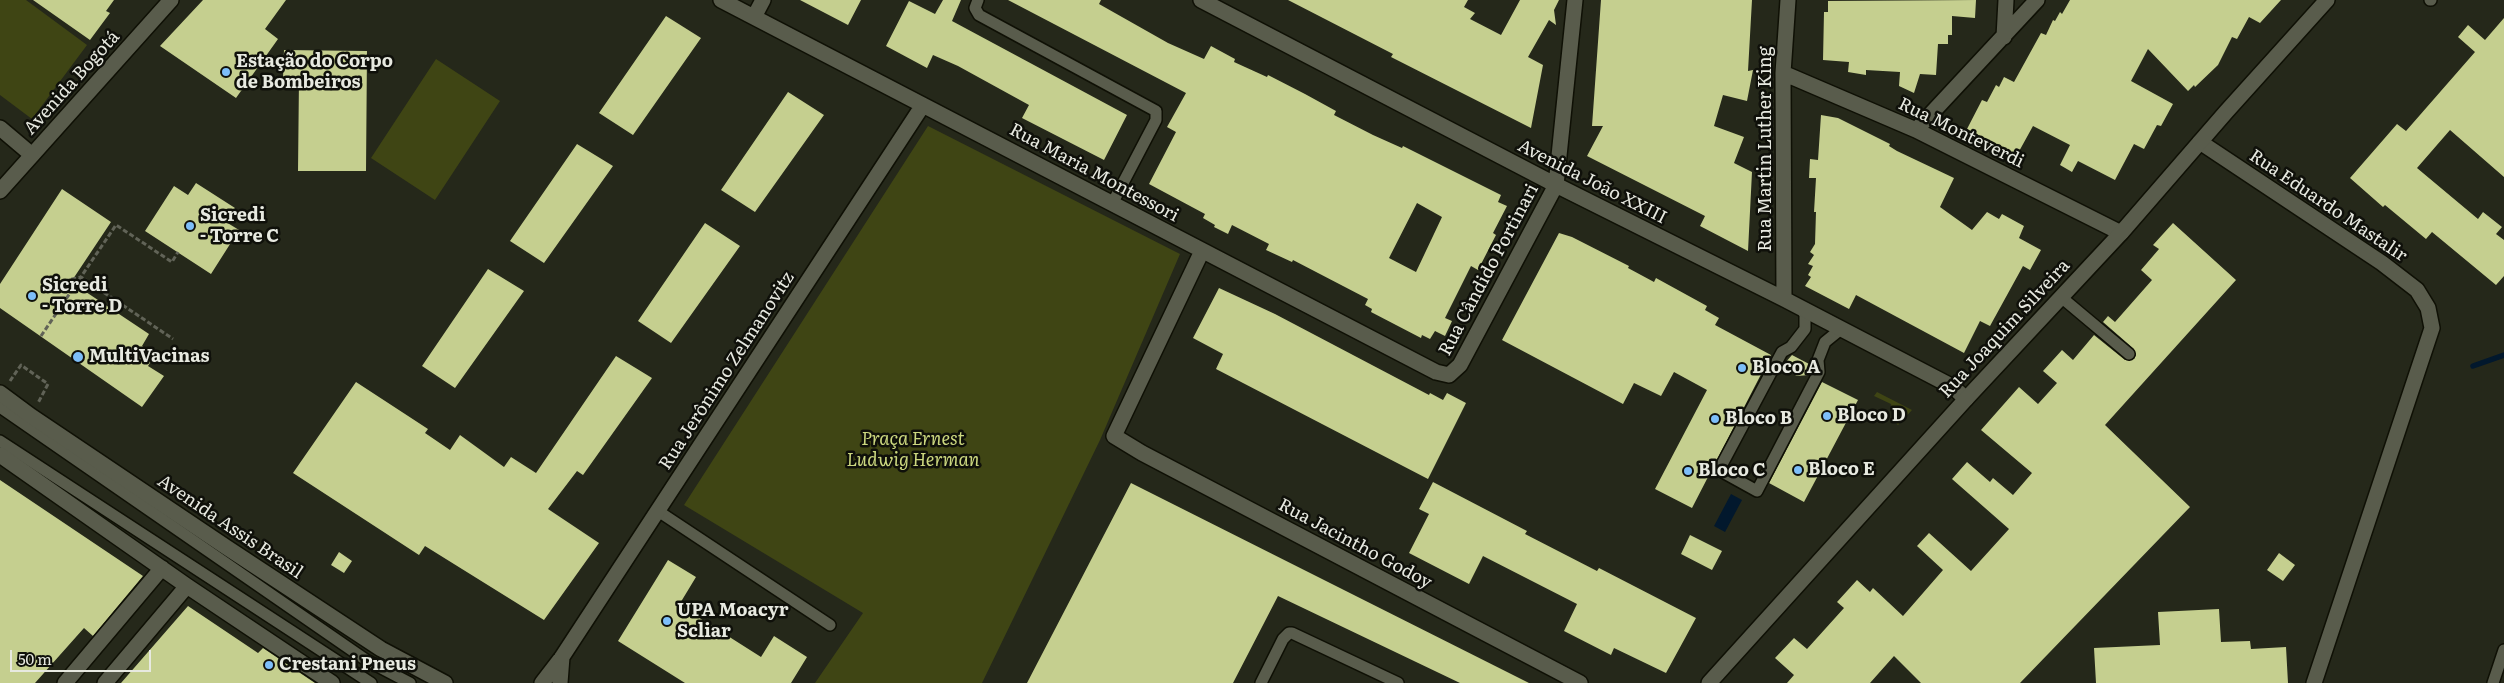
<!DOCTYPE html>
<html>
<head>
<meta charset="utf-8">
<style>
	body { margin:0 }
	#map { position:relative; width:2504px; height:683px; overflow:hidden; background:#25281a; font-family:Literata,serif }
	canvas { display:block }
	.scale { position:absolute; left:10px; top:650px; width:141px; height:22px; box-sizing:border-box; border:2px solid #e7e9e0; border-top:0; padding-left:6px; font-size:15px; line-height:18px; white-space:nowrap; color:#e7e9e0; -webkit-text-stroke:4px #0f100a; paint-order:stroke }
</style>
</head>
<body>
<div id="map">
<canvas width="2504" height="683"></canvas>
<div class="scale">50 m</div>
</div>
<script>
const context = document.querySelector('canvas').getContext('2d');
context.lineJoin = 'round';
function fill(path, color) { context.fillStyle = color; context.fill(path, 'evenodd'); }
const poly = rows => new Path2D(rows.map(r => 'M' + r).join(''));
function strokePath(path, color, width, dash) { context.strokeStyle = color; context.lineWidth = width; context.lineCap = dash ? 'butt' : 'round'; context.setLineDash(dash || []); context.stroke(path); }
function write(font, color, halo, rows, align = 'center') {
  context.font = font + ' Literata,serif'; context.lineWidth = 5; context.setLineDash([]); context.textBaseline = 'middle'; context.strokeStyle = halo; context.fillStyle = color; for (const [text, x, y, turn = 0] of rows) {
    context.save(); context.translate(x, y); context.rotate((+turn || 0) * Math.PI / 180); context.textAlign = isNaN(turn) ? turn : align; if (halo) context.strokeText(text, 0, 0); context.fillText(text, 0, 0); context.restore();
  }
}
fill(poly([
	[0,0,26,0,87,45,32,119,0,95],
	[436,59,500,101,435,200,371,158],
	[928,126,1180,254,1100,440,982,683,815,683,863,613,684,505],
	[1877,392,1912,410,1898,425,1895,422,1891,404,1874,396]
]), '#3f4514');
fill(poly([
	[1731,494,1742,500,1725,532,1714,526]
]), '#02182d');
strokePath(poly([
	[2473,366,2504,355]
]), '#02182d', 5.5);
fill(poly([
	[33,0,114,0,106,11,110,13,90,40],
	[203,0,286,0,265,29,278,39,236,98,160,46],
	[800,0,861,0,848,25],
	[943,0,961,0,952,21,1127,115,1104,160,1022,118,1029,105,958,66,933,55,927,68,886,46,909,1,935,14],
	[1008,0,1101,0,1099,4,1168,43,1204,59,1211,46,1235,59,1234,62,1267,77,1268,75,1305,94,1336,111,1334,115,1373,135,1402,148,1403,146,1501,195,1498,202,1507,206,1493,233,1496,235,1478,270,1471,266,1445,318,1452,321,1445,336,1435,331,1430,339,1422,335,1421,338,1371,312,1372,309,1365,305,1368,299,1293,260,1292,262,1266,250,1269,244,1232,225,1228,234,1214,227,1215,225,1203,218,1205,214,1149,184,1176,132,1167,127,1186,93],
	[1417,203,1442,217,1416,272,1389,258],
	[1288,0,1468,0,1464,7,1475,13,1470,19,1501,35,1520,0,1559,0,1554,10,1556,25,1549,20,1528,57,1543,65,1531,128,1391,57,1393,54],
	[1601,0,1752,0,1748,71,1753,70,1747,101,1723,95,1714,126,1744,137,1734,163,1752,172,1748,251,1700,226,1705,216,1587,156,1603,126,1592,126],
	[1976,0,1975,18,1952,16,1952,35,1948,35,1948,44,1938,44,1936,75,1920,74,1914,93,1899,86,1900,72,1866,70,1866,75,1848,72,1849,62,1823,60,1824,12,1828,12,1828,1],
	[2070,0,2281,0,2260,23,2249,17,2237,39,2232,37,2218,65,2195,87,2194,85,2188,91,2148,49,2131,81,2173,104,2161,126,2157,125,2144,149,2134,144,2115,180,2078,161,2072,172,2060,165,2070,145,2033,126,2017,155,1967,129,1982,100,1987,102,1996,85,1999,87,2004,77,2014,82,2041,33,2046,35,2053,20,2055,21,2060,12,2062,14],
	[666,16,701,38,633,135,599,113],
	[2504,18,2504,177,2450,130,2417,168,2478,219,2483,212,2502,227,2496,234,2504,240,2504,276,2496,285,2432,232,2426,239,2385,205,2383,207,2350,178,2397,124,2406,131,2475,52,2458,37,2468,25,2485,40],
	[284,50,367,51,366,171,298,171,299,78,283,78],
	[788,92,824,115,755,212,721,190],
	[1821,115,1838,118,1890,144,1889,146,1897,151,1954,178,1940,207,1972,230,1987,212,1999,219,2002,214,2024,226,2019,238,2041,250,2030,270,2023,266,1990,326,1980,321,1964,353,1856,295,1849,309,1805,286,1811,277,1808,275,1813,266,1808,264,1814,255,1810,252,1815,244,1816,212,1814,212,1816,178,1809,178,1810,159,1818,160],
	[577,144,613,166,544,263,510,241],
	[196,183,235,208,226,222,239,230,211,274,145,231,174,186,188,195],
	[62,189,111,222,71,282,149,334,142,346,155,355,148,366,164,376,142,407,0,308,0,284],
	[705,223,740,246,671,343,638,321],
	[2173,223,2236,280,2105,425,2190,507,2020,683,1921,683,1894,656,1870,683,1787,683,1794,675,1775,658,1794,638,1807,649,1844,608,1837,602,1857,580,1870,592,1873,588,1903,616,1943,570,1917,546,1929,533,1971,571,2009,529,1952,479,1967,462,1990,482,1993,478,2013,495,2032,473,1981,430,2019,387,2038,404,2057,383,2043,371,2062,350,2073,360,2094,335,2125,360,2134,359,2136,355,2134,349,2103,322,2108,316,2115,322,2152,280,2141,270,2159,249,2153,245],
	[1559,233,1572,237,1629,266,1628,268,1654,282,1656,278,1707,306,1705,310,1719,318,1715,325,1771,355,1692,508,1655,489,1707,390,1674,372,1661,396,1634,383,1623,404,1502,340],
	[488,269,524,291,455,388,422,366],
	[1219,288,1275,314,1429,395,1430,393,1443,400,1447,393,1466,403,1428,479,1216,369,1223,354,1193,338],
	[1792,355,1811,365,1809,375,1797,376,1791,373,1785,363],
	[616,356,652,378,583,475,577,471,548,509,599,543,544,620,425,546,419,555,293,473,356,382,428,429,425,433,450,450,460,435,504,467,511,457,536,473],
	[1822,382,1858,400,1804,502,1769,483],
	[0,480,143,576,93,636,84,628,35,683,0,683],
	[1433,482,1527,531,1525,534,1597,571,1599,568,1696,618,1666,673,1614,648,1611,655,1564,631,1577,604,1483,556,1469,584,1409,553,1429,514,1419,509],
	[1131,483,1529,683,1460,683,1278,596,1233,683,1027,683],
	[1690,535,1722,551,1712,570,1681,554],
	[339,552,352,561,344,573,331,565],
	[2279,553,2295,565,2283,581,2267,570],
	[668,560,696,577,679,605,761,657,774,636,807,657,791,683,685,683,618,641],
	[188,606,258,653,263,648,315,683,121,683],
	[2219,609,2221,642,2250,641,2251,649,2286,647,2288,683,2096,683,2094,648,2160,645,2158,612]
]), '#c5cf8f');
const lane = poly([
	[978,0,975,8,979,15,1156,111,1156,120,1112,204],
	[2430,0,2431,0],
	[2061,297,2129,354],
	[1802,308,1805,315,1805,329,1791,347,1782,352,1719,470,1757,491,1819,372,1818,360,1825,342,1841,329],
	[0,407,366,660,410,683],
	[0,441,371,683],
	[658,511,830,625],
	[1261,683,1283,639,1289,633,1292,633,1398,683],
	[2493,683,2504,650]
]);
const street = poly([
	[721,0,1436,372,1449,375,1460,365,1556,185,1575,0],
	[1201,0,1556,185,1784,299,1953,387,1966,399],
	[754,17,763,0],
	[2004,37,2006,0],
	[1783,73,1916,130,2121,233],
	[0,128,32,155],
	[1916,130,2037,0],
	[2200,142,2382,263,2417,290,2428,308,2432,328,2314,683],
	[1202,251,1114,436,1142,453,1580,683],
	[1784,299,1783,73,1788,0],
	[542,683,562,657,923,105],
	[560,683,562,657]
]);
const secondary = poly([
	[0,191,171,0],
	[0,393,31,416,226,547,381,649,445,683],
	[0,455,187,586,332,683],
	[65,683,162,568],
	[105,683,187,586],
	[1709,683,1966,399,2121,233,2226,112,2327,0]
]);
strokePath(lane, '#0f1005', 14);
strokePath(street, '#0f1005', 18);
strokePath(secondary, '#0f1005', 18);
strokePath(poly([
	[64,281,81,277,173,339],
	[41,336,116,225,172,262,178,252],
	[10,381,21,365,48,384,38,403]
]), '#616357', 3, [5, 2.5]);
strokePath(lane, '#595c4c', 11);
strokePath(street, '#595c4c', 15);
strokePath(secondary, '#595c4c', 15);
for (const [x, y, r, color] of [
	[226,72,5,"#7dbef9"],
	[190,226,5,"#7dbef9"],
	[32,296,5,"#7dbef9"],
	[78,357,6,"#7dbef9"],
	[1742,368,5,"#7dbef9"],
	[1827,416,5,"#7dbef9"],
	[1715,419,5,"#7dbef9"],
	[1798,470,5,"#7dbef9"],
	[1688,471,5,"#7dbef9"],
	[667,621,5,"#7dbef9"],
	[269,665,5,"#7dbef9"]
]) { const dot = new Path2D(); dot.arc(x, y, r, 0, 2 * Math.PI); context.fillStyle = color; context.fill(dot); strokePath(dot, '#0f100a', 2); }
write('bold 18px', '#e7e9e0', '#0f100a', [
	["Estação do Corpo",236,62],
	["de Bombeiros",236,83],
	["Sicredi",200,216],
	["- Torre C",200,237],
	["Sicredi",42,286],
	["- Torre D",42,307],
	["MultiVacinas",89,357],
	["Bloco A",1752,368],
	["Bloco D",1837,416],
	["Bloco B",1725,419],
	["Bloco E",1808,470],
	["Bloco C",1698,471],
	["UPA Moacyr",677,611],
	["Scliar",677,632],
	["Crestani Pneus",279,665]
], 'left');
write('18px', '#e7e9e0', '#0f100a', [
	["Avenida Bogotá",72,83,-48],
	["Rua Monteverdi",1961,133,26],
	["Rua Martin Luther King",1766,149,-90],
	["Rua Maria Montessori",1094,173,28],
	["Avenida João XXIII",1592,182,27],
	["Rua Eduardo Mastalir",2328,206,34],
	["Rua Cândido Portinari",1489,270,-62],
	["Rua Joaquim Silveira",2005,329,-47],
	["Rua Jerônimo Zelmanovitz",727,371,-57],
	["Avenida Assis Brasil",230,527,34],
	["Rua Jacintho Godoy",1355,544,28]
]);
write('italic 18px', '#ccd87f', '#0f100a', [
	["Praça Ernest",913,440],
	["Ludwig Herman",913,461]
]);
</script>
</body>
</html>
